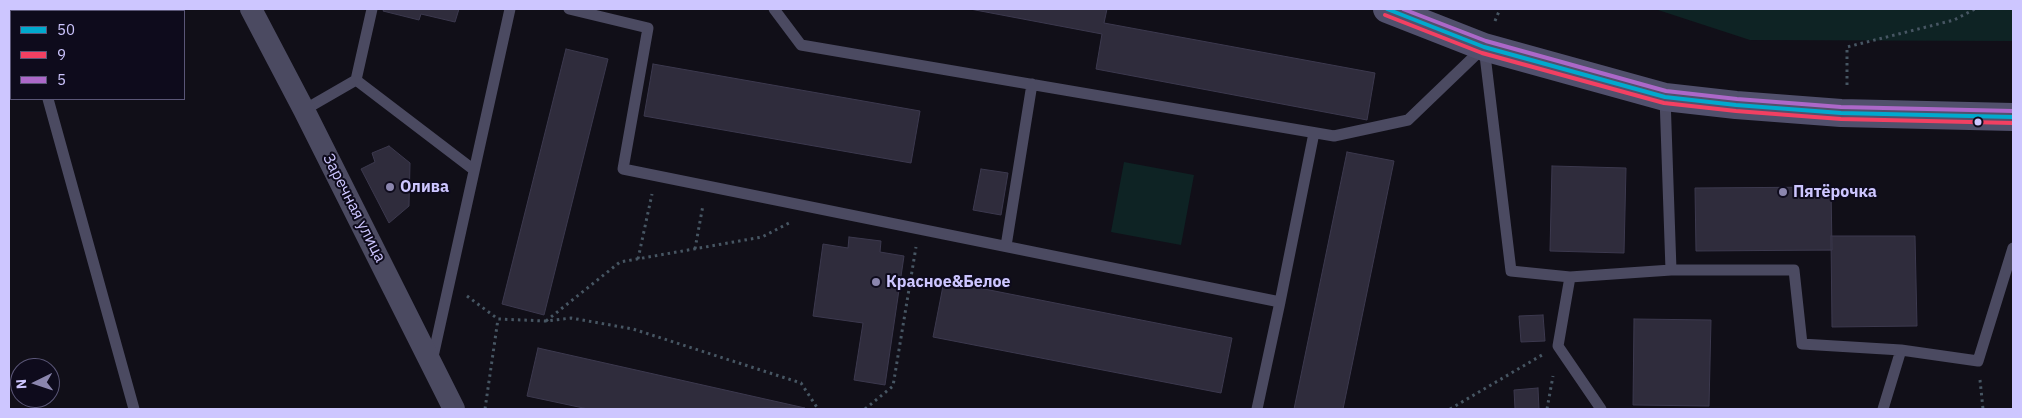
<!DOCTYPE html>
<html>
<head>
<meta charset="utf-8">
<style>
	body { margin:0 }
	#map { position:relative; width:2022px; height:418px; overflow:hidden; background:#110f18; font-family:"IBM Plex Sans",sans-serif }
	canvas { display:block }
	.frame { position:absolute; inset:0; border:10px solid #cdc6ff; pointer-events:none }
	.legend { position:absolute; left:10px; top:10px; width:175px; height:90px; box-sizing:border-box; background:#0e0b1c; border:1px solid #5a5677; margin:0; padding:6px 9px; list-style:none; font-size:15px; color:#cdc6ff }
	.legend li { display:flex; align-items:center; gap:10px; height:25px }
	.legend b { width:25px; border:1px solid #5a5677 }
	.north { position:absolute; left:10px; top:358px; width:50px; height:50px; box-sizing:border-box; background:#0e0b1c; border:1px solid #5a5677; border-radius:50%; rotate:266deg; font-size:14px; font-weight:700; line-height:20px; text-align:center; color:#cdc6ff }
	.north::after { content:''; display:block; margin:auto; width:18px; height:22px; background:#8b86ae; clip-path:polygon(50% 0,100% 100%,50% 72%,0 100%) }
</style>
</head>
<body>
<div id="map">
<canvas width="2022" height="418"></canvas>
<div class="frame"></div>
<ul class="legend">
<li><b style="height:6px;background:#00a9ce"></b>50</li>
<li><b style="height:6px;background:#f24062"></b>9</li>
<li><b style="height:6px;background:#ac68c9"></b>5</li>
</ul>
<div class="north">N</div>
</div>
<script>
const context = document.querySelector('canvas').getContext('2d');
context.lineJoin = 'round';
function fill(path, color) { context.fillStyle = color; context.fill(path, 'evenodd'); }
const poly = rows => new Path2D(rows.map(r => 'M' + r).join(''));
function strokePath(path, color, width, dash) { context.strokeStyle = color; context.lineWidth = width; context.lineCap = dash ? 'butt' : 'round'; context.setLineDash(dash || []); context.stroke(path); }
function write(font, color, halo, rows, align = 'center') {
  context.font = font + ' "IBM Plex Sans",sans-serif'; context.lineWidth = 4; context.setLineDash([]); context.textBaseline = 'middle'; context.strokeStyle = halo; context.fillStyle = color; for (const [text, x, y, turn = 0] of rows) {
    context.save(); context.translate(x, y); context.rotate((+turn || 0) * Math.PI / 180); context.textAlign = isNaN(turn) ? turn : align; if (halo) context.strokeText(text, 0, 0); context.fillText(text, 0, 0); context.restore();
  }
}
fill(poly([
	[1655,9,2013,9,2013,41,1750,40],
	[1124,162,1194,175,1181,245,1111,232]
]), '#0e2324');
const building = poly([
	[102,9,148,9,148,11,103,11,102,9],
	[384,9,459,9,455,22,421,14,419,20,383,11,384,9],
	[970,9,1107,9,1104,23,1375,73,1367,120,1096,69,1102,34,970,9],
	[566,49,608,59,544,315,502,304,566,49],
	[653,64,920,111,911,163,644,116,653,64],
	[389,146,410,163,409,206,389,223,361,169,375,162,372,153,389,146],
	[1347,152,1394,161,1343,409,1294,409,1347,152],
	[1552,166,1626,168,1624,253,1550,251,1552,166],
	[981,169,1008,173,1001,215,973,210,981,169],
	[1831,187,1832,250,1696,251,1695,188,1831,187],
	[1831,236,1915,236,1917,326,1832,327,1831,236],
	[849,237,881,241,880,252,904,256,885,385,854,380,863,323,813,316,823,244,848,248,849,237],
	[944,281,1232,338,1221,393,933,337,944,281],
	[1543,315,1545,341,1521,342,1519,316,1543,315],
	[1634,319,1711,320,1709,406,1633,405,1634,319],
	[538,348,805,408,588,409,527,396,538,348],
	[1538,388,1539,409,1515,409,1514,390,1538,388]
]);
fill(building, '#2f2c3c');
strokePath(building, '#3c394e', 1);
strokePath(poly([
	[1495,21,1500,9],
	[1847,85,1847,47,1954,20,1975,9],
	[695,249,703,205],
	[638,259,652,194],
	[467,296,498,319,546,321,571,318,633,329,801,383,818,409],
	[546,321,620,262,762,237,789,223],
	[1980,380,1983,409],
	[485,409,498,319],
	[865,409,893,386,916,247],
	[1450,409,1542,355],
	[1547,409,1553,376]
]), '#475663', 3, [2.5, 4]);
strokePath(poly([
	[24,9,24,11],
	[569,9,648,28,623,169,1280,302,1257,409],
	[774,9,801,45,1334,136,1408,120,1484,47,1511,271,1570,277,1671,270],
	[356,80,474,170],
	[1665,97,1671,270,1794,270,1802,344,1901,350],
	[48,99,134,409],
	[304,110,356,80,372,9],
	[1006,246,1032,84],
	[1570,277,1558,346,1601,409],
	[1280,302,1314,133],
	[432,361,510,9],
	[1883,409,1901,350,1978,361,2013,248]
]), '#4b4a61', 11);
strokePath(poly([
	[251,9,304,110,454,409]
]), '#4b4a61', 22);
strokePath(poly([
	[1387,9,1484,47,1665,97,1736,105,1841,113,2013,117]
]), '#51506c', 28);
strokePath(poly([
	[1387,9,1484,47,1665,97,1736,105,1841,113,2013,117]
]), '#00a9ce', 4);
strokePath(poly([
	[1385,15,1482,53,1664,103,1736,111,1841,119,2013,123]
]), '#f24062', 4);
strokePath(poly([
	[1403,9,1486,41,1666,91,1737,99,1841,107,2013,111]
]), '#ac68c9', 4);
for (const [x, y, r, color] of [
	[1978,122,4.5,"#cdc6ff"],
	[390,187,5,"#8b86ae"],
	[1783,192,5,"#8b86ae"],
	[876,282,5,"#8b86ae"]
]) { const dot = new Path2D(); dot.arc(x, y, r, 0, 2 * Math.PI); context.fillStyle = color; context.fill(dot); strokePath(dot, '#0e0b1c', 2); }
write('bold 16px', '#cdc6ff', '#0e0b1c', [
	["Олива",400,187],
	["Пятёрочка",1793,192],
	["Красное&Белое",886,282]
], 'left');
write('16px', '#cdc6ff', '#0e0b1c', [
	["Заречная улица",354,208,63]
]);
</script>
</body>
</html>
